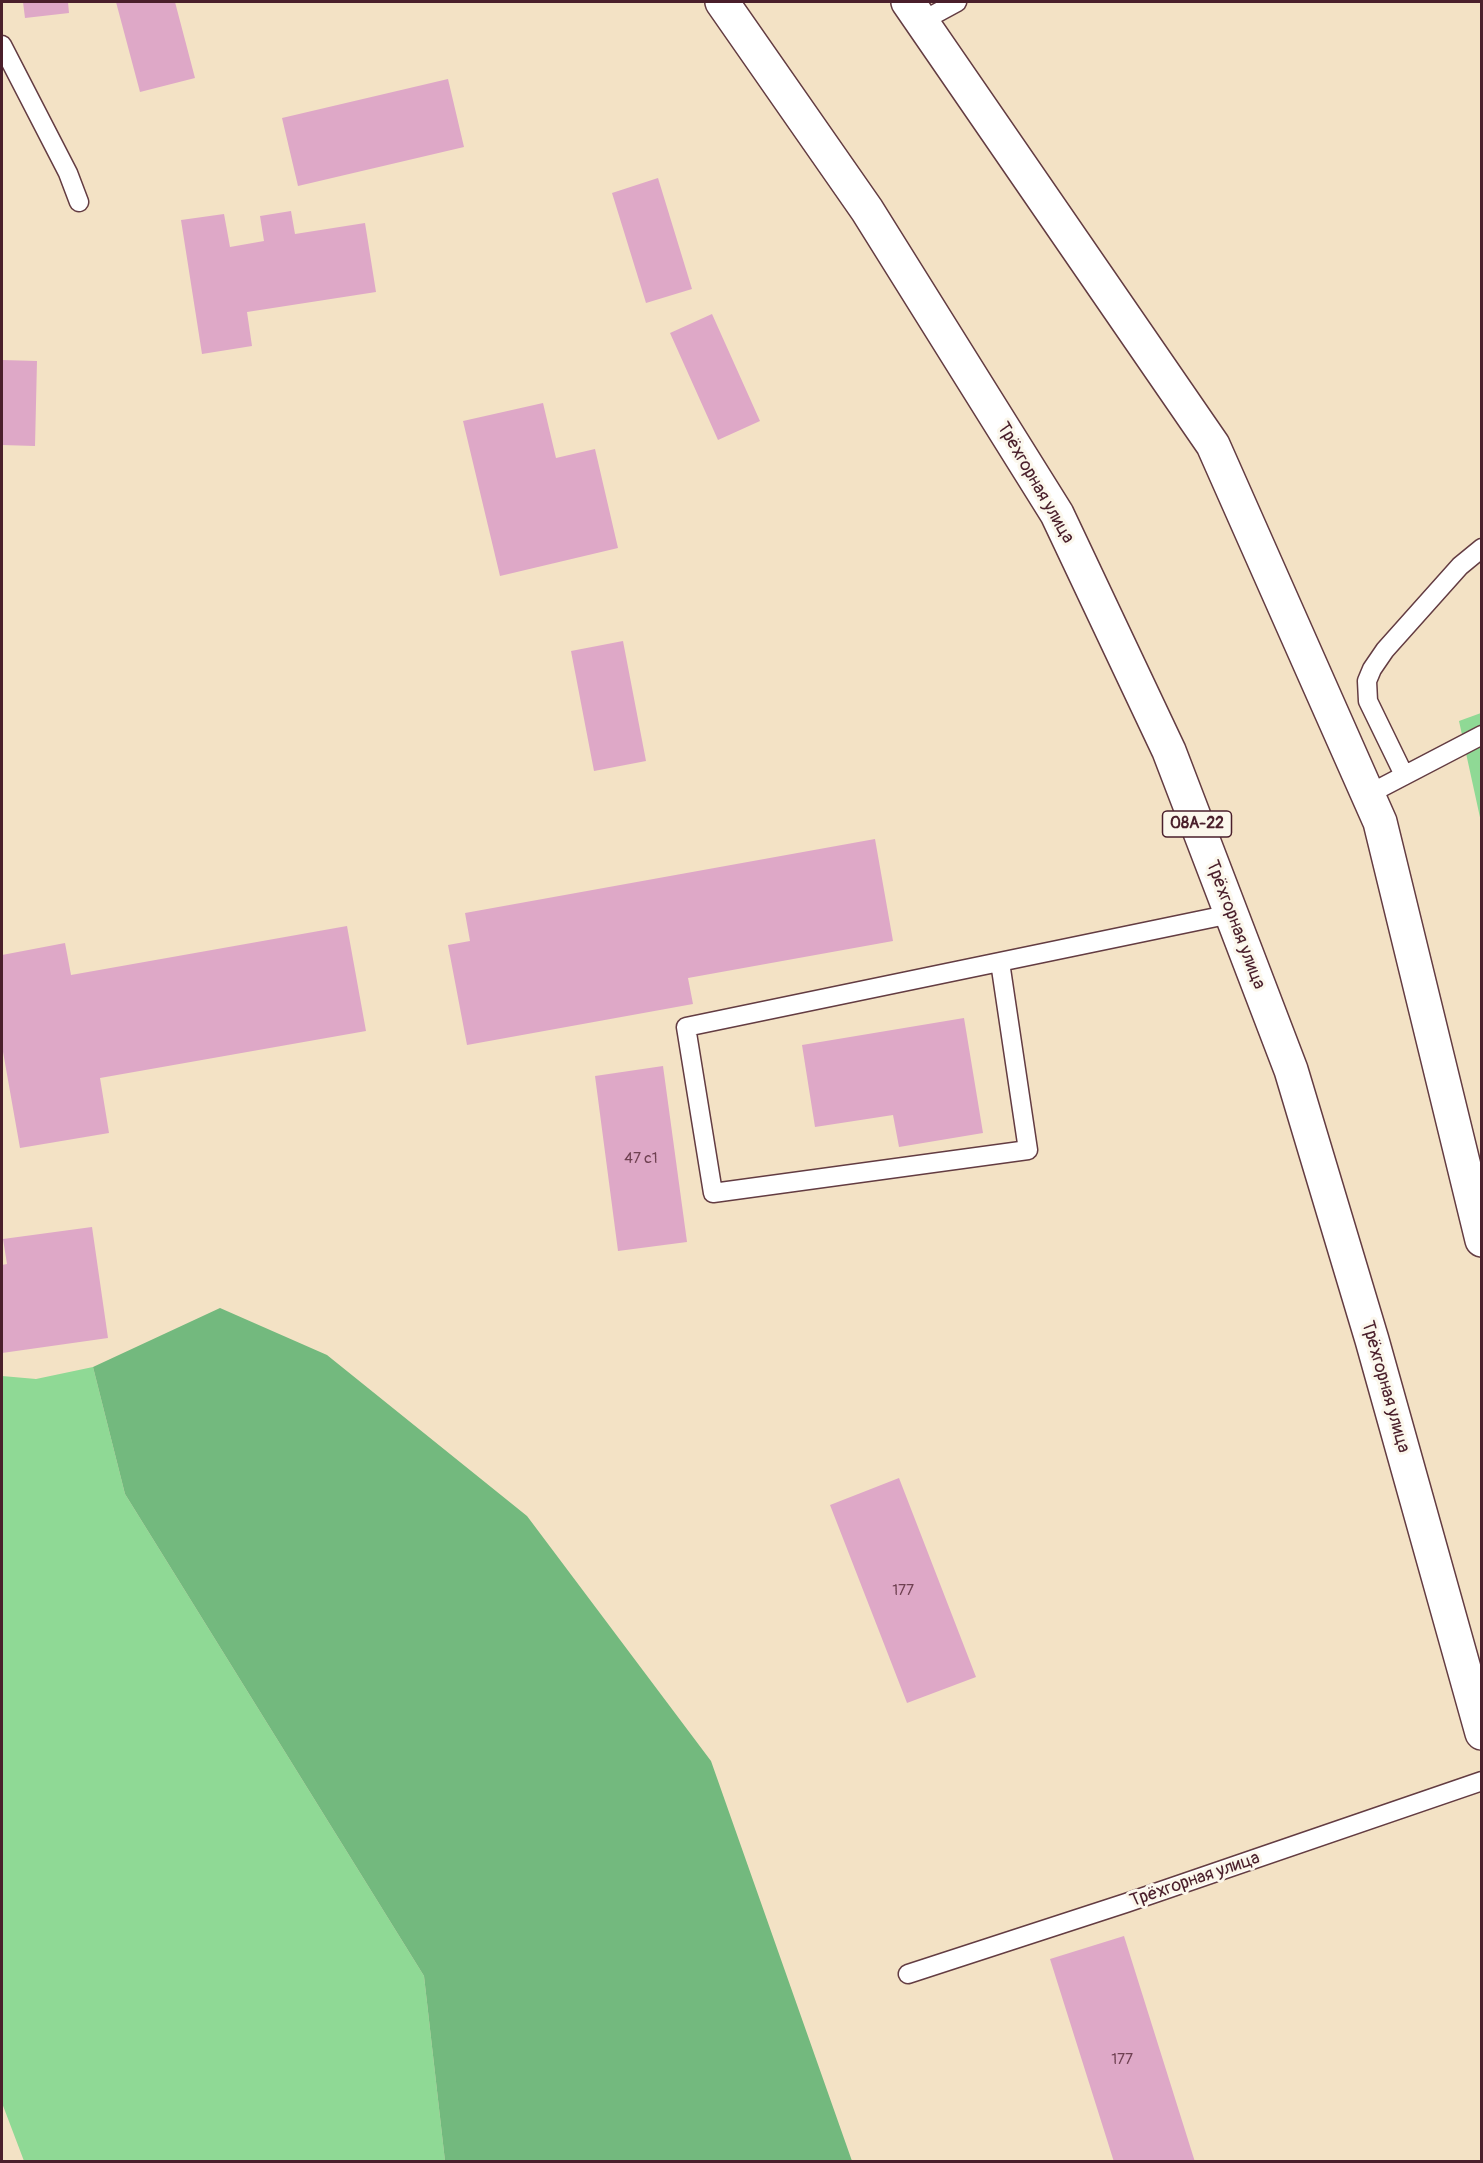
<!DOCTYPE html>
<html>
<head>
<meta charset="utf-8">
<style>
	body { margin:0 }
	#map { position:relative; width:1483px; height:2163px; overflow:hidden; background:#f3e2c5; font-family:Pangolin,sans-serif }
	canvas { display:block }
	.frame { position:absolute; inset:0; border:3px solid #4a1f2b; pointer-events:none }
</style>
</head>
<body>
<div id="map">
<canvas width="1483" height="2163"></canvas>
<div class="frame"></div>
</div>
<script>
const context = document.querySelector('canvas').getContext('2d');
context.lineJoin = 'round';
function fill(path, color) { context.fillStyle = color; context.fill(path, 'evenodd'); }
const poly = rows => new Path2D(rows.map(r => 'M' + r).join(''));
function strokePath(path, color, width, dash) { context.strokeStyle = color; context.lineWidth = width; context.lineCap = dash ? 'butt' : 'round'; context.setLineDash(dash || []); context.stroke(path); }
function write(font, color, halo, rows, align = 'center') {
  context.font = font + ' Pangolin,sans-serif'; context.lineWidth = 6; context.setLineDash([]); context.textBaseline = 'middle'; context.strokeStyle = halo; context.fillStyle = color; for (const [text, x, y, turn = 0] of rows) {
    context.save(); context.translate(x, y); context.rotate((+turn || 0) * Math.PI / 180); context.textAlign = isNaN(turn) ? turn : align; if (halo) context.strokeText(text, 0, 0); context.fillText(text, 0, 0); context.restore();
  }
}
fill(poly([
	[1481,713,1481,822,1459,721],
	[93,1367,125,1494,424,1976,445,2161,24,2161,2,2103,2,1376,36,1379]
]), '#8fd995');
fill(poly([
	[220,1308,327,1355,527,1516,711,1761,852,2161,445,2161,424,1976,125,1494,93,1367]
]), '#73b97e');
fill(poly([
	[23,2,68,2,69,13,25,18],
	[116,2,175,2,195,78,140,92],
	[448,79,464,147,298,186,282,118],
	[658,178,692,289,646,303,612,193],
	[291,211,295,234,365,223,376,292,247,312,252,346,202,354,181,220,224,214,230,247,264,241,260,216],
	[712,314,760,421,718,440,670,333],
	[2,360,37,361,35,446,2,445],
	[543,403,556,458,595,449,618,548,500,576,463,421],
	[623,641,646,761,594,771,571,651],
	[875,839,893,941,688,978,693,1004,467,1045,448,945,470,941,465,913],
	[347,926,366,1031,100,1078,109,1133,20,1148,2,1046,2,955,65,943,71,975],
	[964,1018,983,1133,899,1147,893,1115,815,1127,802,1045],
	[663,1066,687,1242,618,1251,595,1076],
	[92,1227,108,1338,2,1353,2,1265,7,1264,3,1239],
	[899,1478,976,1677,907,1703,830,1505],
	[1124,1936,1195,2162,1114,2162,1050,1959]
]), '#dea8c7');
const service = poly([
	[922,21,957,2],
	[2,45,68,173,79,202],
	[1404,775,1368,701,1367,681,1372,669,1385,650,1460,566,1482,548],
	[1367,795,1482,735],
	[1000,962,1028,1150,713,1193,686,1027,1231,914],
	[908,1974,1126,1903,1482,1781]
]);
const tertiary = poly([
	[908,2,1213,445,1380,822,1482,1240]
]);
const trunk = poly([
	[722,2,867,210,1057,514,1169,751,1291,1070,1372,1340,1482,1733]
]);
strokePath(service, '#633c42', 21);
strokePath(tertiary, '#633c42', 36);
strokePath(trunk, '#633c42', 36);
strokePath(service, '#fff', 18);
strokePath(tertiary, '#fff', 33);
strokePath(trunk, '#fff', 33);
write('15px', '#6f4152', null, [
	["47 с1",641,1159],
	["177",903,1591],
	["177",1122,2060]
]);
for (const [x, y, w] of [
	[1197,824,69]
]) { const box = new Path2D(); box.roundRect(x - w / 2, y - 13, w, 26, 4.5); context.fillStyle = '#fbf7ec'; context.fill(box); strokePath(box, '#4a1f2b', 1.5); }
write('bold 16px', '#4a1f2b', null, [
	["08А-22",1197,824]
]);
write('18px', '#4a1f2b', '#fbf7ec', [
	["Трёхгорная улица",1035,483,60],
	["Трёхгорная улица",1235,925,69],
	["Трёхгорная улица",1385,1387,74],
	["Трёхгорная улица",1195,1880,-19]
]);
</script>
</body>
</html>
